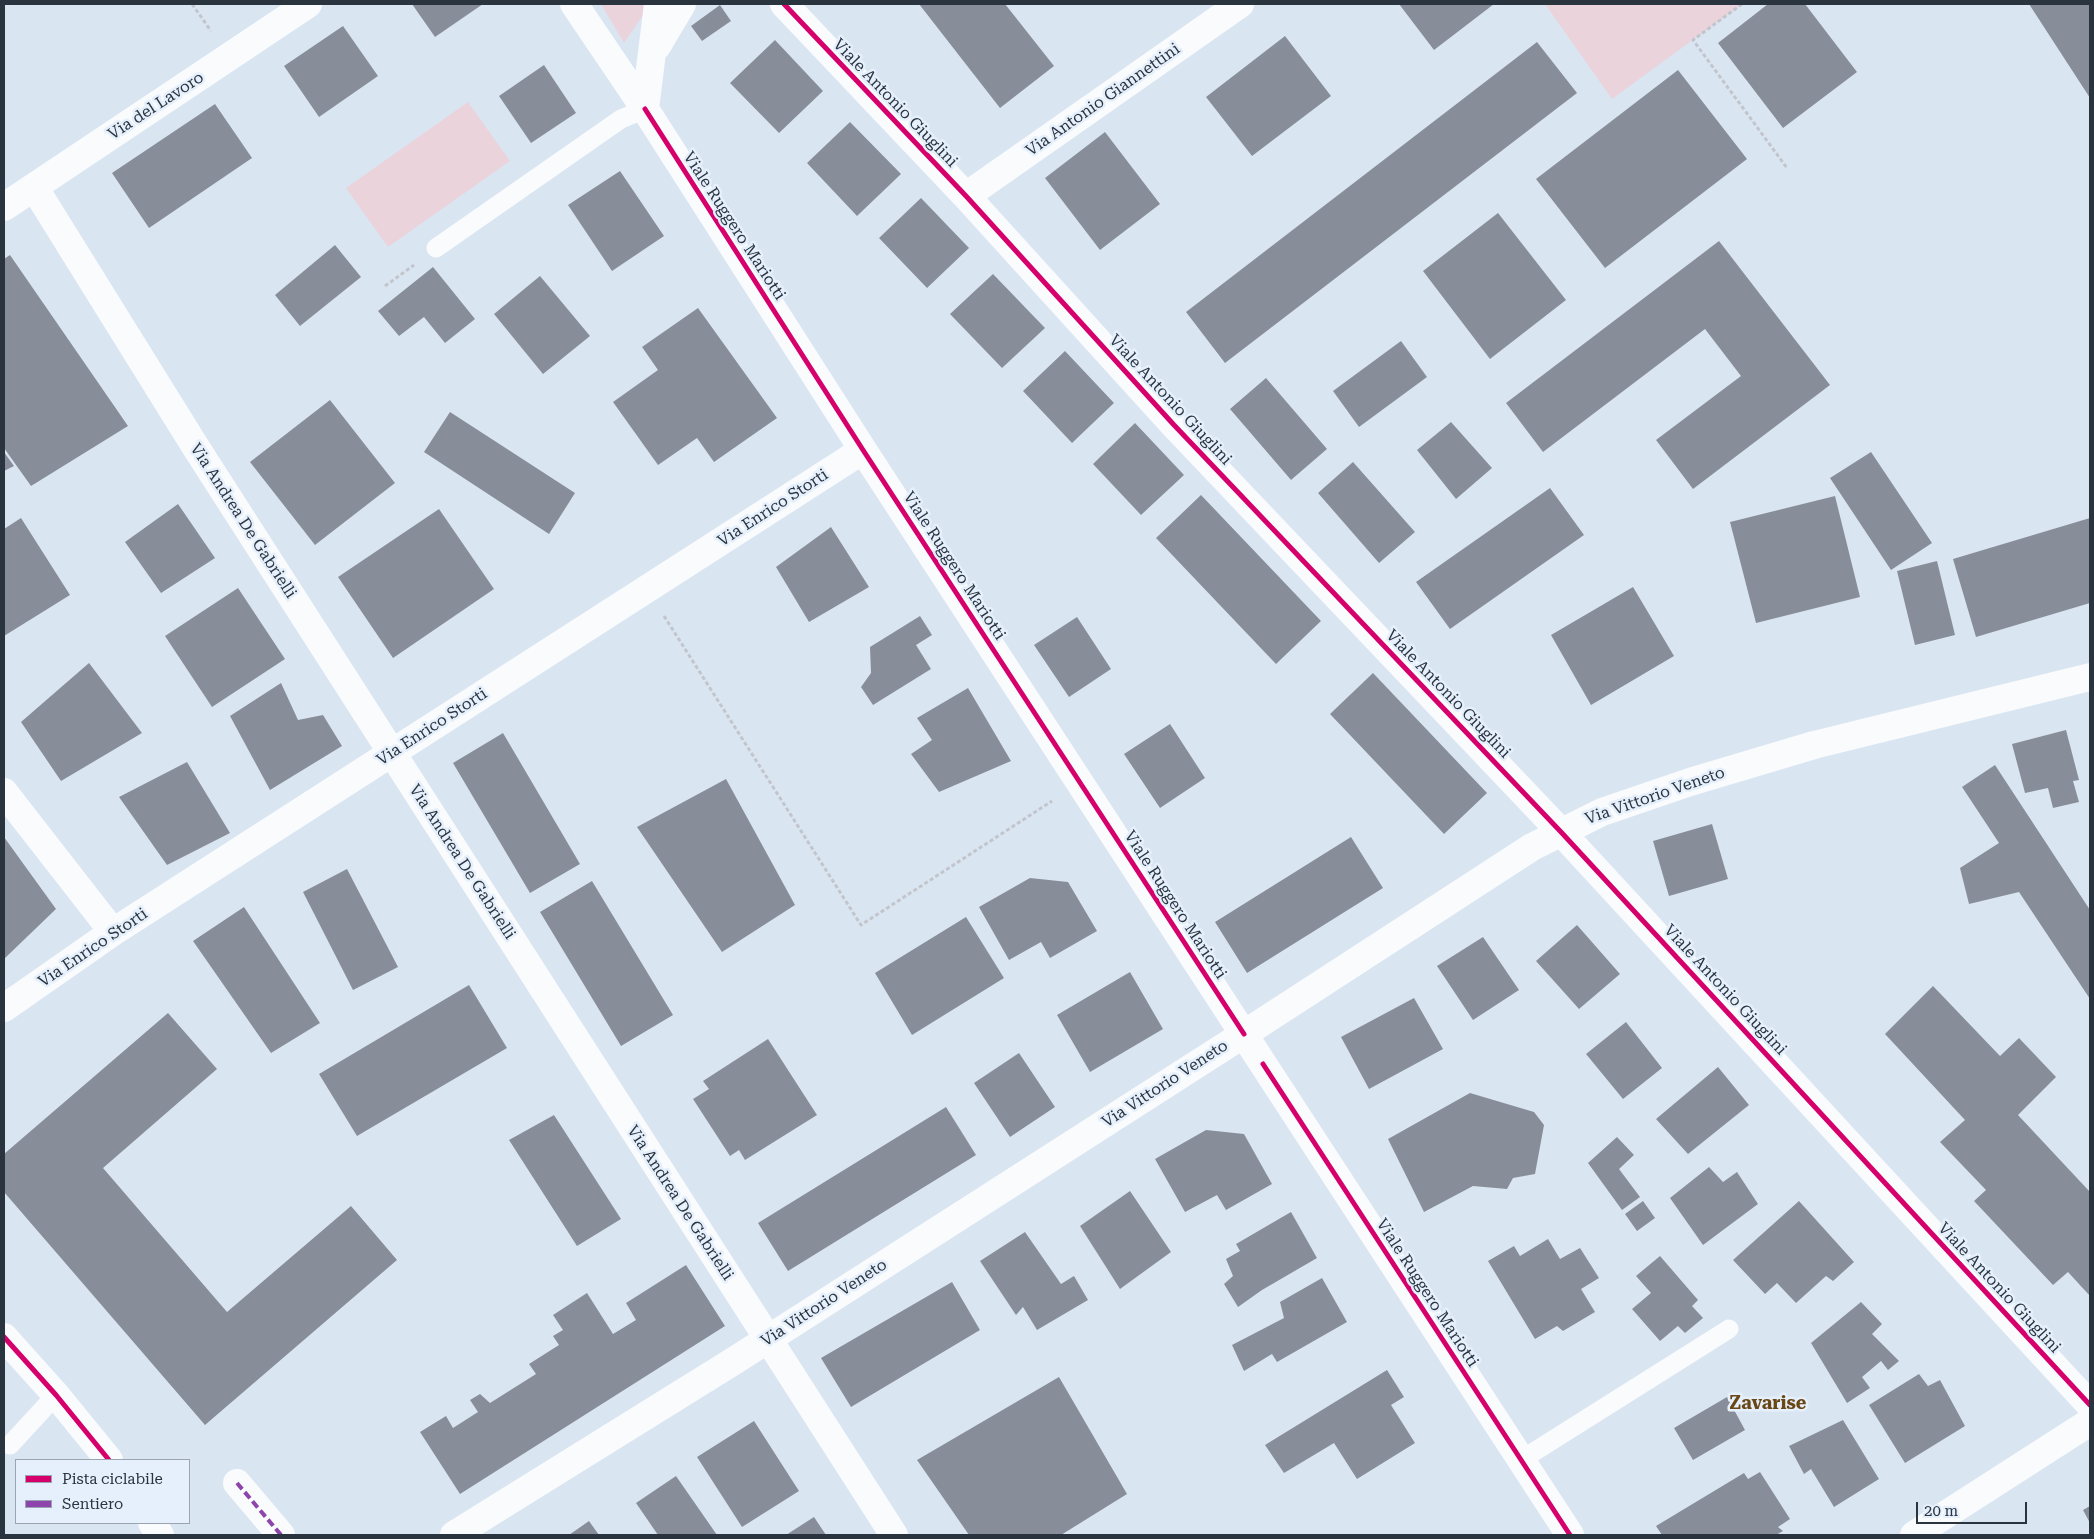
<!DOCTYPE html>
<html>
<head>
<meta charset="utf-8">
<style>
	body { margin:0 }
	#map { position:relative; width:2094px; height:1539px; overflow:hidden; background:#dae5f2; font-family:"Roboto Serif",serif }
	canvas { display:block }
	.frame { position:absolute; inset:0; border:5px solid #2a343f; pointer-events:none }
	.legend { position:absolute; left:15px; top:1459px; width:175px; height:65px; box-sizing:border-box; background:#e5f0fc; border:1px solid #9aa5b0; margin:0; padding:6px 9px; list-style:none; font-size:15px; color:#2a343f }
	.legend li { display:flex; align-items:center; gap:10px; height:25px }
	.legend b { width:25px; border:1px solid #9aa5b0 }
	.scale { position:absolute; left:1916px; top:1502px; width:111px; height:22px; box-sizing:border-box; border:2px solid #2a343f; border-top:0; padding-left:6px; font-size:15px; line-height:18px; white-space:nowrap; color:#2a343f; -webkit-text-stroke:4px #e5f0fc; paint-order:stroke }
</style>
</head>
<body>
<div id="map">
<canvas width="2094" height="1539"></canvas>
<div class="frame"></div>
<ul class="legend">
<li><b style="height:6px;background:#d6006c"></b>Pista ciclabile</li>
<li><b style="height:6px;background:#8e44ad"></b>Sentiero</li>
</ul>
<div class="scale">20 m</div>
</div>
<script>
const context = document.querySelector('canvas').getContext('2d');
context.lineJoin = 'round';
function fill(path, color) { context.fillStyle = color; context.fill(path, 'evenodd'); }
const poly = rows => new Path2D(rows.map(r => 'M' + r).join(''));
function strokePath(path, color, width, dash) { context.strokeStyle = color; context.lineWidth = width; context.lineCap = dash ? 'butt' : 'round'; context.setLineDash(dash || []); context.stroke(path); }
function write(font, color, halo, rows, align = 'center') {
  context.font = font + ' "Roboto Serif",serif'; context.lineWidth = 5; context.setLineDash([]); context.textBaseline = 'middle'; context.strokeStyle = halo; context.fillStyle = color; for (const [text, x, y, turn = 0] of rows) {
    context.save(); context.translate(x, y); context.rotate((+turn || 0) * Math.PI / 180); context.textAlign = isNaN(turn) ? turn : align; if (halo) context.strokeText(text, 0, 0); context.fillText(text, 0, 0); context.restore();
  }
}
fill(poly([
	[601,4,644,4,643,15,624,43],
	[1545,4,1742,4,1612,99],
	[468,102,510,161,388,247,346,188]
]), '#ead3db');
fill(poly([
	[412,4,483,4,435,37],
	[919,4,1005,4,1054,66,1000,108],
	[1399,4,1494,4,1434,50],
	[1768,4,1805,4,1857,72,1783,128,1718,43],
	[2029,4,2090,4,2090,98],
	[720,5,731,21,702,41,691,26],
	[343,26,378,76,319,117,284,66],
	[1285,36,1331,96,1252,156,1206,97],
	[775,40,823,91,779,133,730,83],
	[1537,42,1577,93,1225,363,1186,312],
	[544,65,576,113,531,143,499,96],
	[1678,70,1747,159,1605,268,1536,179],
	[215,104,252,158,149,228,112,173],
	[850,122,901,174,857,216,807,163],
	[1105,132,1160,204,1100,250,1045,178],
	[620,171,664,236,612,271,568,205],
	[921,198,969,248,927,288,879,238],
	[1498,213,1566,300,1490,359,1423,271],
	[1719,241,1830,385,1693,489,1656,440,1741,376,1705,329,1543,452,1506,403],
	[335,245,361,277,300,326,275,295],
	[10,255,128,426,31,486,4,448,4,259],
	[433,267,475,319,445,343,424,317,399,336,378,311],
	[993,274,1045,328,1002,368,950,314],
	[540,276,590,336,543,374,494,314],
	[698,308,777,418,714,462,697,438,658,465,613,402,658,370,642,347],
	[1401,341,1427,377,1359,427,1333,391],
	[1065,351,1114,403,1072,443,1023,391],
	[1266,378,1327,449,1291,480,1230,409],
	[330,400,395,483,315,545,250,462],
	[450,412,575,493,549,534,424,452],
	[1451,422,1492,468,1456,499,1417,450],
	[1135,423,1184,475,1141,515,1093,464],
	[4,452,14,466,4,471],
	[1871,452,1932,543,1891,570,1830,478],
	[1353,462,1415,532,1379,563,1318,493],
	[1550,488,1584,535,1450,629,1416,582],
	[1201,495,1321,621,1276,664,1156,538],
	[1835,496,1860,597,1756,623,1730,522],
	[178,504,215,558,161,593,125,542],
	[439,509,494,589,393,658,338,577],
	[21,518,70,595,4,636,4,529],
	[2090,518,2090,603,1976,637,1953,559],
	[831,527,869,587,809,622,776,567],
	[1937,561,1955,635,1915,645,1897,571],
	[1633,587,1674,656,1591,705,1551,635],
	[238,588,285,659,212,707,165,636],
	[920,616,932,635,916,645,931,669,873,705,861,687,871,673,870,647],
	[1077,617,1111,669,1069,697,1034,645],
	[89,663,142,733,61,781,21,722],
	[1373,673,1487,793,1444,834,1330,714],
	[281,683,298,720,323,715,342,746,270,790,230,716],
	[968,688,1011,761,939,792,911,754,932,740,917,718],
	[1170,724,1205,778,1160,808,1124,754],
	[2066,730,2079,780,2073,781,2079,802,2053,808,2048,788,2025,793,2012,744],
	[503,733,580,864,530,893,453,763],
	[187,762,230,833,167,865,119,797],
	[1995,765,2090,910,2090,999,2019,892,1969,904,1960,868,1999,843,1962,787],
	[726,779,795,905,722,952,637,827],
	[1712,824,1728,879,1669,896,1653,841],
	[4,837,56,909,4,959],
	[1351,837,1383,888,1247,973,1215,922],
	[347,869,398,967,353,990,303,892],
	[1030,878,1068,882,1097,931,1050,958,1041,942,1009,960,979,907],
	[592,881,673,1015,621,1046,540,912],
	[244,907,320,1023,271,1053,193,941],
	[966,917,1004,978,912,1035,875,973],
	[1577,925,1620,974,1579,1009,1536,961],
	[1483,937,1519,990,1473,1020,1437,966],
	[1130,972,1163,1029,1090,1072,1057,1015],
	[469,985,507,1048,357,1136,319,1074],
	[1933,986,2000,1056,2019,1038,2056,1077,2018,1115,2090,1192,2090,1296,2068,1272,2053,1285,1974,1201,1986,1190,1940,1142,1965,1120,1885,1034],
	[1414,998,1443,1049,1369,1089,1341,1037],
	[168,1013,217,1069,103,1168,227,1312,351,1206,397,1260,205,1425,4,1192,4,1154],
	[1626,1022,1662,1068,1623,1099,1586,1054],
	[768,1039,817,1115,745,1160,739,1150,730,1156,693,1099,709,1089,703,1081],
	[1019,1053,1055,1107,1010,1137,974,1083],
	[1718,1067,1749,1105,1688,1154,1656,1119],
	[1470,1093,1534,1112,1544,1125,1535,1174,1513,1178,1507,1189,1473,1186,1424,1212,1388,1139],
	[946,1107,976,1155,788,1271,758,1223],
	[554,1115,621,1219,577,1246,509,1140],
	[1206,1130,1244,1134,1272,1184,1226,1210,1217,1195,1185,1212,1155,1159],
	[1617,1137,1634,1155,1619,1169,1640,1197,1622,1210,1588,1163],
	[1709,1167,1723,1182,1737,1172,1758,1204,1703,1245,1670,1198],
	[1130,1191,1171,1252,1120,1289,1080,1226],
	[1643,1201,1655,1218,1637,1231,1625,1214],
	[1799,1201,1854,1262,1833,1281,1826,1276,1796,1303,1777,1283,1765,1294,1733,1260],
	[1291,1212,1317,1258,1262,1290,1238,1307,1224,1284,1233,1276,1226,1259,1240,1251,1236,1244],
	[1025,1232,1061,1284,1074,1276,1088,1300,1037,1330,1023,1307,1016,1315,980,1261],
	[1548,1239,1560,1259,1580,1248,1599,1278,1581,1289,1595,1312,1563,1331,1557,1326,1535,1339,1488,1261,1514,1246,1520,1256],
	[1660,1256,1698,1300,1692,1306,1703,1318,1685,1333,1678,1326,1660,1341,1632,1309,1651,1293,1636,1276],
	[686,1265,725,1326,460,1494,420,1432,446,1416,453,1428,478,1412,470,1400,480,1394,490,1403,536,1374,529,1364,559,1345,553,1336,563,1330,553,1315,587,1293,613,1334,636,1320,626,1303],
	[1322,1278,1347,1322,1277,1362,1272,1354,1244,1371,1232,1345,1284,1318,1280,1302],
	[952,1282,980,1330,851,1407,821,1358],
	[1861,1302,1882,1324,1872,1334,1899,1361,1888,1370,1881,1361,1862,1377,1870,1388,1847,1403,1811,1343],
	[1387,1370,1404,1397,1391,1405,1415,1443,1357,1479,1334,1443,1284,1473,1265,1445],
	[1919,1374,1928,1386,1940,1380,1965,1426,1905,1463,1869,1405],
	[1059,1377,1127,1494,1061,1535,969,1535,917,1460],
	[1727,1397,1745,1430,1693,1460,1674,1428],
	[1843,1420,1879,1479,1834,1507,1811,1469,1804,1474,1789,1446],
	[754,1421,799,1491,742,1527,697,1457],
	[1760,1472,1790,1519,1778,1527,1783,1531,1776,1535,1662,1535,1656,1526,1744,1473,1748,1479],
	[676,1476,717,1535,658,1535,636,1503],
	[2090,1506,2090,1523,2083,1510],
	[814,1517,826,1535,786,1535],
	[589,1521,599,1535,569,1535]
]), '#888e99');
strokePath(poly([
	[192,4,211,31],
	[1742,4,1693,40,1787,168],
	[385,286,414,265],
	[664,616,861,925,1052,801]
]), '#c2c6cc', 3, [4, 2.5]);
strokePath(poly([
	[436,248,621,119,645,109],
	[10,1445,56,1395],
	[1521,1460,1729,1329]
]), '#f9fbfd', 19);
strokePath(poly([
	[574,4,645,109,863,450,1570,1535],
	[784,4,966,196,1174,425,1561,832,2090,1405],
	[657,46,682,4],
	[645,109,658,4],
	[34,187,195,446,894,1535],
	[966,196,1240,4],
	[4,207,308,4],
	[4,792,113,932],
	[4,1008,113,932,863,450],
	[237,1483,281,1535],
	[1914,1535,2090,1422]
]), '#f9fbfd', 28);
strokePath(poly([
	[454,1535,737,1359,1244,1034,1532,847,1602,812,1690,782,1814,745,2090,677]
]), '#f9fbfd', 28);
strokePath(poly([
	[4,1337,56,1395,109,1460],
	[152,1523,160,1535]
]), '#f9fbfd', 28);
strokePath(poly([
	[237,1483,281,1535]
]), '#8e44ad', 4, [8, 4]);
strokePath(poly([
	[784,4,966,196,1174,425,1561,832,2090,1405],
	[645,109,863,450,1244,1034],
	[1263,1064,1570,1535],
	[4,1337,56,1395,109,1460]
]), '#d6006c', 5);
write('16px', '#2a343f', '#e5f0fc', [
	["Via Antonio Giannettini",1103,100,-35],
	["Viale Antonio Giuglini",895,103,46],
	["Via del Lavoro",156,106,-33],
	["Viale Ruggero Mariotti",734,226,57],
	["Viale Antonio Giuglini",1170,400,47],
	["Via Enrico Storti",773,508,-33],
	["Via Andrea De Gabrielli",243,521,57],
	["Viale Ruggero Mariotti",954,566,57],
	["Viale Antonio Giuglini",1448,694,46],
	["Via Enrico Storti",432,727,-33],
	["Via Vittorio Veneto",1655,796,-19],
	["Via Andrea De Gabrielli",462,862,57],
	["Viale Ruggero Mariotti",1175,905,57],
	["Via Enrico Storti",93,948,-34],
	["Viale Antonio Giuglini",1725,990,47],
	["Via Vittorio Veneto",1165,1084,-33],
	["Via Andrea De Gabrielli",680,1203,57],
	["Viale Antonio Giuglini",1999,1288,47],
	["Viale Ruggero Mariotti",1427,1293,57],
	["Via Vittorio Veneto",824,1303,-33]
]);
write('bold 18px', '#6a4815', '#e5f0fc', [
	["Zavarise",1768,1404]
]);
</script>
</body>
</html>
